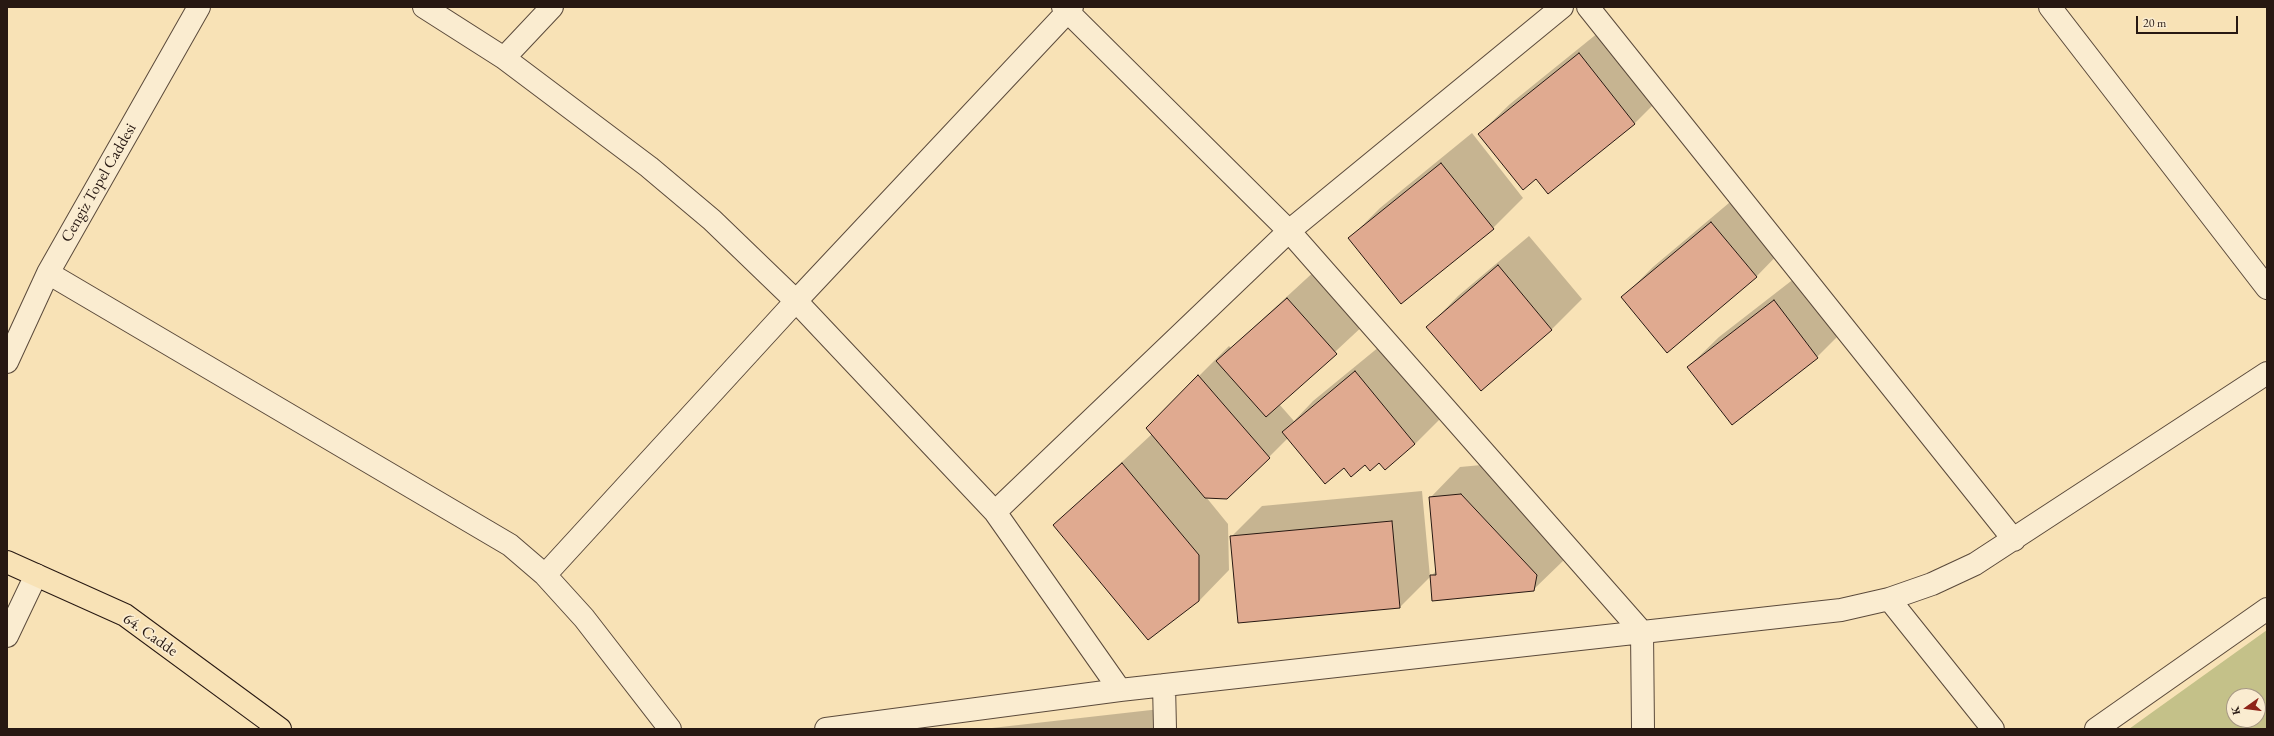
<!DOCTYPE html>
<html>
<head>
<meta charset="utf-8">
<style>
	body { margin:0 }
	#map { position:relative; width:2274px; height:736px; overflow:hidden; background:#f8e2b6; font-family:"EB Garamond",serif }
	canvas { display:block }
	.frame { position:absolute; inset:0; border:8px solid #271812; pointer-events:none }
	.north { position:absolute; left:2226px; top:688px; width:40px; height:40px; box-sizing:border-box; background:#faecd0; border:1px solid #a69784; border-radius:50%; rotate:256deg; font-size:11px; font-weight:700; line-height:16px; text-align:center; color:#271812 }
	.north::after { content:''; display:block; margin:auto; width:14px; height:18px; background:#8f2418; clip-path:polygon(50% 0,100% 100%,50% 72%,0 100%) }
	.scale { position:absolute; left:2136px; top:16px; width:102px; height:18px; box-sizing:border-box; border:2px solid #271812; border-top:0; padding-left:5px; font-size:12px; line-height:14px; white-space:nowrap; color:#271812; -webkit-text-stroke:3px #faecd0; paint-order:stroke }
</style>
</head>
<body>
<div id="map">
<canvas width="2274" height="736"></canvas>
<div class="frame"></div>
<div class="north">K</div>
<div class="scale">20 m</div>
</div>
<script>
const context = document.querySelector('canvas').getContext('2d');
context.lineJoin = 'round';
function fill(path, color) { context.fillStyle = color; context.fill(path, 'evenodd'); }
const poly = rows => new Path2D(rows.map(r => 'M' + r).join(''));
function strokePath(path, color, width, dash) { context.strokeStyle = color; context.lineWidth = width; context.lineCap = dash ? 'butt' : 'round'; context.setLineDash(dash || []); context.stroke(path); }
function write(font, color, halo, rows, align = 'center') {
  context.font = font + ' "EB Garamond",serif'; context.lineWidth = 3.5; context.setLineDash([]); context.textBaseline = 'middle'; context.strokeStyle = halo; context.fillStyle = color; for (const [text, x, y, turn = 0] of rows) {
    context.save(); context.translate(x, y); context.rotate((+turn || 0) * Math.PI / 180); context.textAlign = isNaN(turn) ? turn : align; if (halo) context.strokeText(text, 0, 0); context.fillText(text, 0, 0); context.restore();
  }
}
fill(poly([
	[2267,630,2267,729,2129,729,2147,716],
	[2234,696,2258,696,2258,720,2234,720]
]), '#c4c189');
fill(poly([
	[1609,24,1665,93,1635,123,1548,193,1536,178,1479,134,1510,104],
	[1472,133,1523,198,1493,228,1350,238,1380,208],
	[1742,192,1786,246,1756,277,1623,297,1653,267],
	[1529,236,1582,299,1552,329,1481,389,1428,327,1458,296],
	[1318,268,1366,323,1279,404,1294,421,1313,401,1385,342,1445,414,1415,444,1379,461,1345,467,1288,438,1269,457,1206,497,1228,524,1229,570,1199,601,1054,525,1152,434,1147,428,1229,346,1231,348],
	[1804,271,1847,327,1817,357,1688,367,1719,337],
	[1492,464,1567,544,1564,560,1533,590,1431,576,1400,607,1231,537,1262,506,1422,491,1430,577,1437,570,1430,498,1460,467],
	[1160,709,1162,729,983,729]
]), '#0003');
const building = poly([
	[1579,53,1635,124,1548,194,1536,179,1523,190,1478,134,1579,53],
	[1441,163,1494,229,1401,304,1348,238,1441,163],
	[1711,222,1757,277,1667,353,1621,297,1711,222],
	[1498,265,1552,330,1481,391,1426,327,1498,265],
	[1287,298,1337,354,1266,417,1216,361,1287,298],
	[1774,300,1818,358,1732,425,1687,367,1774,300],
	[1355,371,1415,444,1385,470,1379,463,1370,471,1365,465,1351,477,1344,468,1325,484,1282,432,1355,371],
	[1198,375,1270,458,1227,499,1205,498,1146,428,1198,375],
	[1122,463,1199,555,1199,601,1148,640,1053,525,1122,463],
	[1461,494,1537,575,1534,591,1432,601,1430,575,1436,575,1429,497,1461,494],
	[1392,521,1400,608,1238,623,1230,536,1392,521]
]);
fill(building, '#e0aa90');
strokePath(building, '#271812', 1);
const minor = poly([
	[424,7,504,58,552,7],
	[1063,7,1289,231,1642,632,1643,729],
	[1072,7,796,301,995,512,1120,690,1841,610,1889,599,1932,584,1975,564,2267,373],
	[1588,7,2014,540],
	[2050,7,2267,288],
	[504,58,649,167,712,220,796,301,545,575],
	[48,273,510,545,545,575,584,618,670,729],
	[7,362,48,273,199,7],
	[995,512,1289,231,1562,7],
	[1889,599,1993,729],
	[7,636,36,575],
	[1164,685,1165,729],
	[826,729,1120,690],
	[2096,729,2267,609]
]);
const major = poly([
	[7,562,125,615,280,729]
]);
strokePath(minor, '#5b4a3b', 24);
strokePath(major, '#271812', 24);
strokePath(minor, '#faecd0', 22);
strokePath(major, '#f8e2b6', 22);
write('16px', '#271812', '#faecd0', [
	["Cengiz Topel Caddesi",99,183,-60],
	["64. Cadde",150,635,35]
]);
</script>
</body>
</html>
